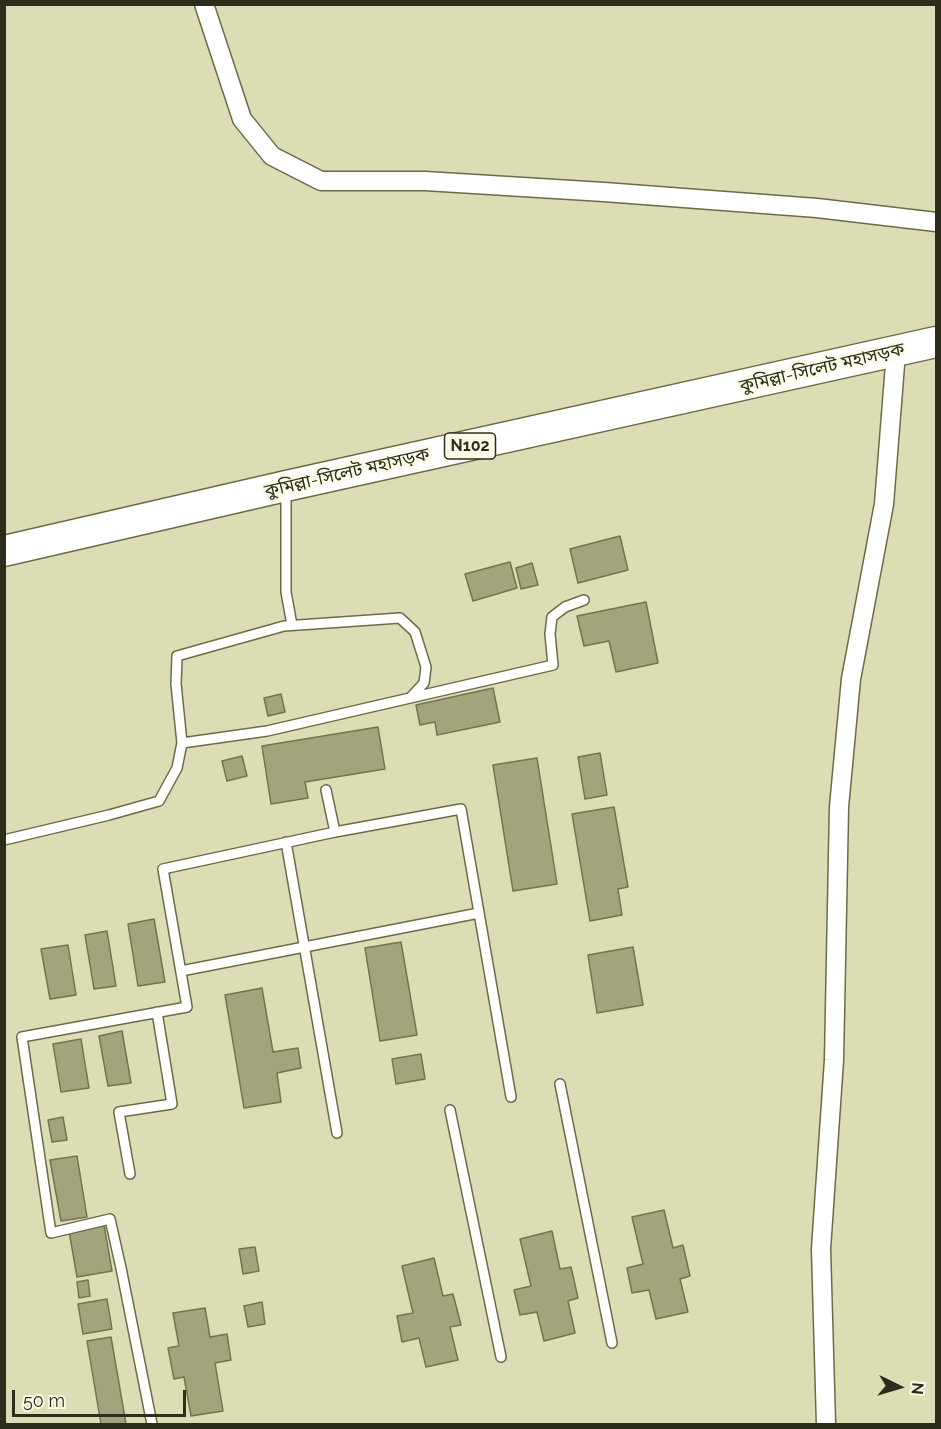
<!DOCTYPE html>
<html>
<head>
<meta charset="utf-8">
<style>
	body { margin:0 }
	#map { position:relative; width:941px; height:1429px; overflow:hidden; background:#dcdcb5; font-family:Raleway,sans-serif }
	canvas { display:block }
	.frame { position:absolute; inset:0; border:6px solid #2d2d1e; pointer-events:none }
	.north { position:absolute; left:869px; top:1357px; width:60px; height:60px; -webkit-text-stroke:4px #fbfbe8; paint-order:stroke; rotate:95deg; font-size:16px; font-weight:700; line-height:24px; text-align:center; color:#2d2d1e }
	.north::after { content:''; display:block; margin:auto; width:21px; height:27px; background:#2d2d1e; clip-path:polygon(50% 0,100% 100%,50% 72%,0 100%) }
	.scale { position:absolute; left:12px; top:1390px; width:174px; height:27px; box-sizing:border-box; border:3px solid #2d2d1e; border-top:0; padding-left:8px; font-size:18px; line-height:21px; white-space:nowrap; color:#2d2d1e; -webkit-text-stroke:4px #fbfbe8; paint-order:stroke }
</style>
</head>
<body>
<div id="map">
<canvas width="941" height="1429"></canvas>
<div class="frame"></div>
<div class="north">N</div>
<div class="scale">50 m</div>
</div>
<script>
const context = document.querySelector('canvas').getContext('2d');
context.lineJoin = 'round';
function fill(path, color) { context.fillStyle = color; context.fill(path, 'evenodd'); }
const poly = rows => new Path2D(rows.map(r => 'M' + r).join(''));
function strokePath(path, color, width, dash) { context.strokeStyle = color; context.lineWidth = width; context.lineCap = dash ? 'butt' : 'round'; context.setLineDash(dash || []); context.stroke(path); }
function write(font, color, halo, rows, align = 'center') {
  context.font = font + ' Raleway,"Noto Sans Bengali",sans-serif'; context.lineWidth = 6; context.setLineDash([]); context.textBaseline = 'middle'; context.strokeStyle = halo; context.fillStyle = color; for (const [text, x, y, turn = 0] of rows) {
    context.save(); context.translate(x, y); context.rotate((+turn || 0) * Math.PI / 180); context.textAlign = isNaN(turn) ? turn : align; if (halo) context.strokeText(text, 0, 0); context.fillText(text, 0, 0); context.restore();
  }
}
const building = poly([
	[620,536,628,570,578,583,570,549,620,536],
	[510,562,517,588,473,601,465,574,510,562],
	[532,563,538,585,521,589,516,568,532,563],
	[646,602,658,663,616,672,609,641,584,646,577,616,646,602],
	[493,688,500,722,437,735,435,722,420,725,416,705,493,688],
	[281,694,285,712,268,716,264,698,281,694],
	[378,727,385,769,305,782,308,798,271,804,262,746,378,727],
	[600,753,607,795,585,799,578,757,600,753],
	[242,756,247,776,227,781,222,761,242,756],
	[537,758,557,884,513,891,493,765,537,758],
	[614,807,628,887,618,889,622,915,590,921,572,814,614,807],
	[154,919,165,982,138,986,128,924,154,919],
	[107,931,116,986,94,989,85,935,107,931],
	[401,942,417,1035,380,1041,365,948,401,942],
	[68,945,76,995,50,999,41,949,68,945],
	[633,947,643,1005,597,1013,588,955,633,947],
	[262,988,273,1052,298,1048,301,1068,277,1073,281,1102,244,1108,225,995,262,988],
	[122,1031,131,1083,108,1086,99,1036,122,1031],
	[81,1039,89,1088,61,1092,53,1044,81,1039],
	[421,1054,425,1079,396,1084,392,1059,421,1054],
	[63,1117,67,1140,52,1142,48,1120,63,1117],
	[77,1156,87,1217,61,1221,50,1160,77,1156],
	[664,1210,673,1248,683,1245,690,1276,680,1279,688,1312,656,1319,649,1290,632,1293,627,1268,643,1264,632,1217,664,1210],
	[104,1225,112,1271,77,1277,69,1231,104,1225],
	[552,1231,560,1269,571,1267,578,1298,568,1301,575,1333,544,1341,537,1312,520,1315,514,1290,531,1286,520,1239,552,1231],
	[255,1247,259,1271,243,1274,239,1249,255,1247],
	[434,1258,443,1296,453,1294,461,1325,450,1327,458,1360,426,1367,419,1338,402,1342,397,1316,413,1313,402,1266,434,1258],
	[88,1280,90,1296,79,1298,77,1282,88,1280],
	[107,1299,112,1329,83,1334,78,1304,107,1299],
	[262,1302,265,1324,248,1327,244,1306,262,1302],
	[205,1308,210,1337,227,1334,231,1360,215,1363,223,1411,191,1416,184,1377,174,1379,168,1348,179,1346,173,1313,205,1308],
	[111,1337,126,1424,101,1424,87,1341,111,1337]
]);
fill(building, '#a3a37e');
strokePath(building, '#73734f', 1.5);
const service = poly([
	[286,492,286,592,292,625],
	[410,698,553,665,550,634,552,617,565,607,584,600],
	[335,832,461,809,511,1097],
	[4,840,109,815,159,801,177,768,182,743,176,684,177,656,284,626,400,618,415,632,426,667,424,683,410,698,267,731,182,743],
	[286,842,337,1133],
	[181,971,479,913],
	[560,1084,612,1343],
	[450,1110,501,1357],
	[130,1174,119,1112,172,1104,157,1012],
	[152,1424,121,1268,110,1219,51,1233,22,1037,187,1007,163,869,335,832,326,790]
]);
const minor = poly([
	[204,4,242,119,272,156,321,181,425,181,604,192,817,208,936,222],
	[826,1424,821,1249,834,1060,839,807,851,679,884,504,896,352]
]);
const trunk = poly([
	[4,551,286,486,936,342]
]);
strokePath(service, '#6c6b48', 12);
strokePath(minor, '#6c6b48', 21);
strokePath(trunk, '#6c6b48', 33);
strokePath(service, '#fff', 9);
strokePath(minor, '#fff', 18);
strokePath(trunk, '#fff', 30);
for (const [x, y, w] of [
	[470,446,51]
]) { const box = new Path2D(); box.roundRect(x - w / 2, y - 13, w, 26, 4.5); context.fillStyle = '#fbfbe8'; context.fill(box); strokePath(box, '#2d2d1e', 1.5); }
write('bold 16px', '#2d2d1e', null, [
	["N102",470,446]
]);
write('18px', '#2d2d1e', '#fbfbe8', [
	["কুমিল্লা-সিলেট মহাসড়ক",822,368,-13],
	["কুমিল্লা-সিলেট মহাসড়ক",347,473,-13]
]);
</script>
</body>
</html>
